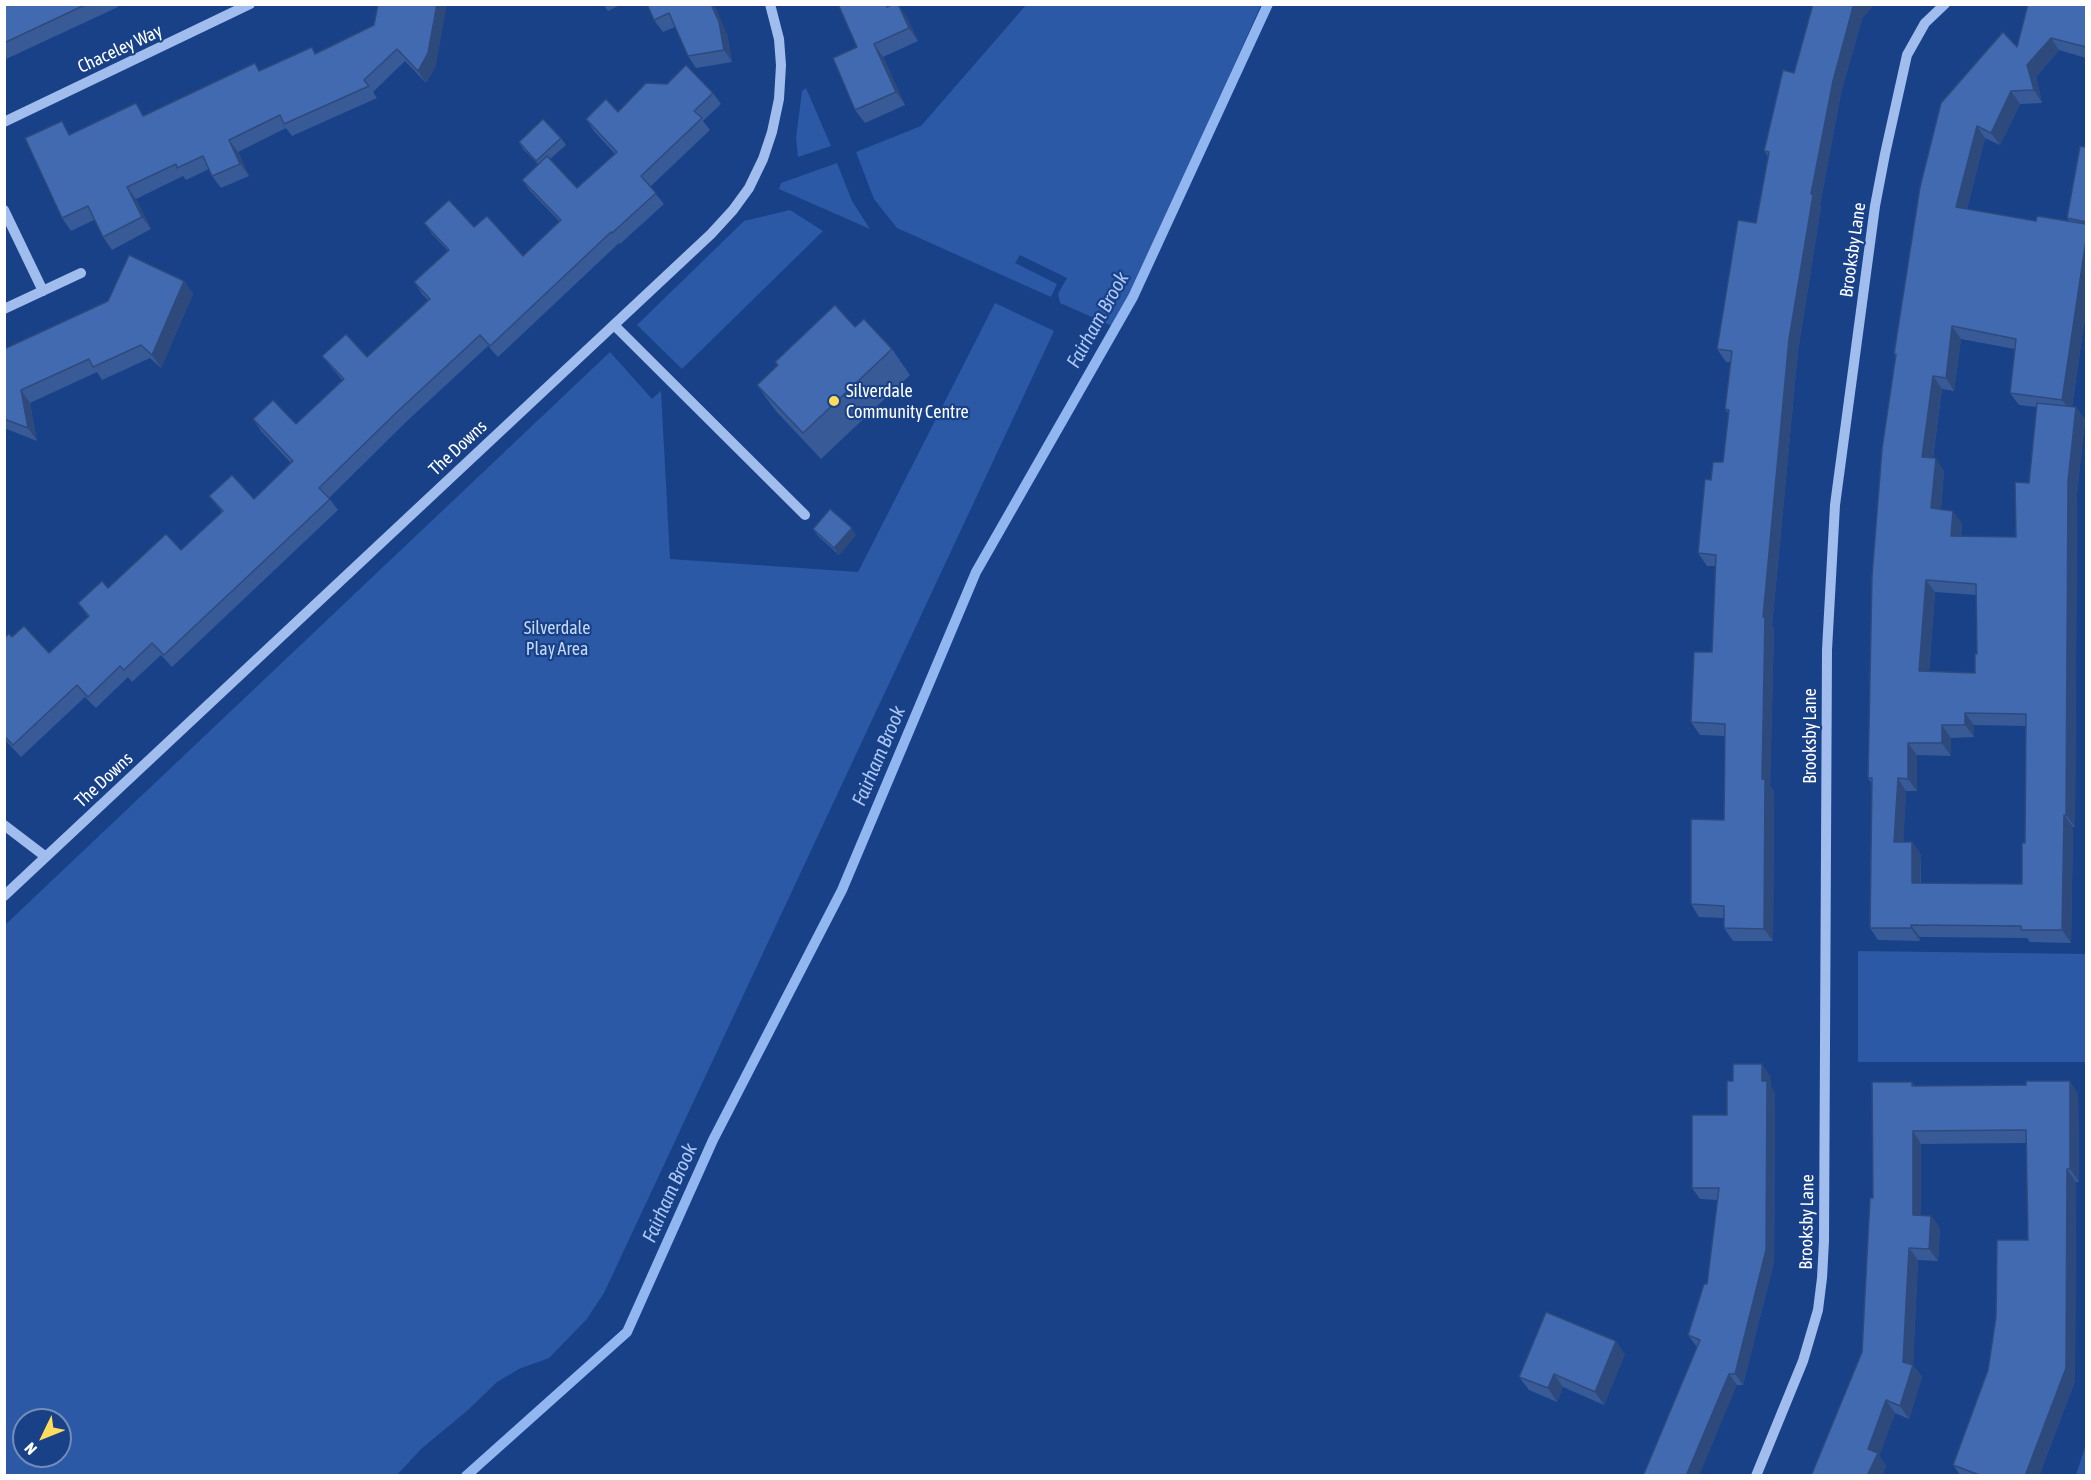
<!DOCTYPE html>
<html>
<head>
<meta charset="utf-8">
<style>
	body { margin:0 }
	#map { position:relative; width:2091px; height:1480px; overflow:hidden; background:#184188; font-family:"Asap Condensed",sans-serif }
	canvas { display:block }
	.frame { position:absolute; inset:0; border:6px solid #fff; pointer-events:none }
	.north { position:absolute; left:12px; top:1408px; width:60px; height:60px; box-sizing:border-box; background:#184188; border:2px solid #748db8; border-radius:50%; rotate:227deg; font-size:16px; font-weight:700; line-height:24px; text-align:center; color:#fff }
	.north::after { content:''; display:block; margin:auto; width:21px; height:27px; background:#ffdc5c; clip-path:polygon(50% 0,100% 100%,50% 72%,0 100%) }
</style>
</head>
<body>
<div id="map">
<canvas width="2091" height="1480"></canvas>
<div class="frame"></div>
<div class="north">N</div>
</div>
<script>
const context = document.querySelector('canvas').getContext('2d');
context.lineJoin = 'round';
function fill(path, color) { context.fillStyle = color; context.fill(path, 'evenodd'); }
const poly = rows => new Path2D(rows.map(r => 'M' + r).join(''));
function strokePath(path, color, width, dash) { context.strokeStyle = color; context.lineWidth = width; context.lineCap = dash ? 'butt' : 'round'; context.setLineDash(dash || []); context.stroke(path); }
function write(font, color, halo, rows, align = 'center') {
  context.font = font + ' "Asap Condensed",sans-serif'; context.lineWidth = 4.5; context.setLineDash([]); context.textBaseline = 'middle'; context.strokeStyle = halo; context.fillStyle = color; for (const [text, x, y, turn = 0] of rows) {
    context.save(); context.translate(x, y); context.rotate((+turn || 0) * Math.PI / 180); context.textAlign = isNaN(turn) ? turn : align; if (halo) context.strokeText(text, 0, 0); context.fillText(text, 0, 0); context.restore();
  }
}
fill(poly([
	[1026,5,1261,5,1136,283,1112,326,1060,303,1058,294,1067,278,1020,255,1015,263,1057,284,1051,297,897,228,874,199,856,152,921,126],
	[806,88,831,146,798,157,796,138,802,91],
	[837,163,852,201,870,229,779,189,781,183],
	[790,210,823,231,682,369,637,325,744,221],
	[995,303,1054,331,604,1293,586,1320,549,1358,519,1369,497,1382,468,1410,421,1449,397,1475,5,1475,5,925,610,352,652,399,661,391,670,559,858,572],
	[24,1420,60,1420,60,1456,24,1456],
	[1858,951,2086,954,2086,1062,1858,1062],
	[2086,1444,2086,1475,2076,1475]
]), '#2b59a6');
strokePath(poly([
	[466,1476,627,1332,713,1140,842,890,976,572,1133,297,1268,4]
]), '#92b7f0', 10);
strokePath(poly([
	[4,122,250,4],
	[4,210,43,291],
	[4,309,81,273],
	[614,325,805,515],
	[4,825,46,857],
	[4,896,711,234,733,210,749,188,763,159,772,132,779,99,781,65,779,39,770,4],
	[1756,1476,1803,1361,1818,1310,1822,1278,1824,1241,1827,650,1835,505,1875,206,1885,154,1907,55,1925,23,1945,4]
]), '#a0bded', 10);
fill(poly([
	[4,4,117,4,118,7,4,60],
	[603,4,622,4,608,11],
	[647,4,727,34,732,62,696,68,688,56,675,27,663,32,654,20],
	[838,4,890,4,890,6,906,16,918,41,883,57,905,105,865,123,855,110,857,47],
	[2086,5,2086,58,2059,50,2036,77,2042,103,2020,104,2000,145,1985,138,1967,209,2036,221,2069,221,2067,218,2086,141,2086,310,2072,407,2076,407,2085,420,2077,493,2075,827,2073,827,2071,943,2030,942,2027,938,1920,937,1920,941,1878,940,1870,928,1872,784,1868,778,1896,356,1894,354,1920,187,2017,47],
	[1961,339,2015,349,2010,393,2019,405,2037,407,2029,483,2016,537,1961,536,1962,523,1941,509,1944,471,1933,458,1942,389,1954,391],
	[1935,592,1977,595,1977,654,1975,673,1929,672],
	[1974,725,2026,726,2025,843,2022,884,1921,883,1921,855,1912,842,1903,842,1906,791,1917,791,1917,755,1951,756,1951,738,1974,737],
	[1862,19,1841,93,1820,205,1821,207,1798,351,1772,626,1774,629,1770,786,1774,791,1773,941,1733,941,1724,928,1724,918,1699,917,1691,904,1724,820,1725,736,1700,735,1691,722,1712,652,1716,566,1707,566,1698,553,1711,480,1723,462,1729,414,1725,409,1731,362,1726,362,1717,349,1756,223,1768,156,1764,151,1794,73],
	[374,25,436,65,426,83,405,61,373,92,377,98,292,136,286,128,238,152,249,176,221,188,212,176,209,169,186,180,183,176,136,199,151,229,112,250,103,237,94,220,71,231,62,218,71,134,145,115,260,70,316,53],
	[713,93,721,104,703,121,710,130,650,187,664,204,620,244,619,243,498,357,488,346,406,422,329,498,338,510,172,667,161,655,132,682,128,677,96,708,85,697,21,757,4,739,4,638,12,637,49,653,88,617,78,603,181,550,222,512,209,496,254,499,291,463,261,431,253,419,296,424,343,381,331,367,322,356,367,357,428,300,422,294,414,282,448,251,432,234,424,223,474,227,523,256,560,222,530,191,522,180,538,164,523,149,519,142,561,138,566,145,550,159,577,188,615,154,594,131,586,119],
	[184,281,193,294,161,368,150,358,102,380,97,372,30,403,37,441,4,428,4,349],
	[855,327,892,349,910,375,821,459,775,410,757,385,778,366,775,362],
	[813,529,856,535,839,555,818,536],
	[1770,1076,1771,1087,1775,1093,1774,1262,1743,1385,1737,1385,1697,1347,1688,1335,1707,1284,1718,1200,1700,1199,1692,1188,1727,1115,1733,1081],
	[1912,1082,1915,1086,2078,1094,2079,1182,2076,1182,2075,1381,2039,1476,1961,1476,1953,1465,1988,1370,2028,1240,2026,1143,1921,1144,1921,1215,1931,1216,1940,1228,1938,1261,1918,1260,1913,1365,1922,1377,1909,1419,1895,1413,1879,1456,1886,1466,1882,1476,1862,1352,1873,1198],
	[1625,1354,1604,1405,1563,1387,1557,1402,1529,1390,1519,1377]
]), '#385b98');
fill(poly([
	[437,4,447,4,436,65,426,83,418,71],
	[711,4,714,4,727,34,732,62,724,50],
	[898,4,906,16,918,41,909,28],
	[1855,4,1875,4,1862,19,1841,93,1820,205,1821,207,1798,351,1772,626,1774,629,1770,786,1774,791,1773,941,1764,929,1762,779,1763,617,1789,339,1811,194,1833,81,1853,7],
	[2051,38,2059,50,2036,77,2042,103,2034,90,2027,65],
	[874,44,883,57,905,105,896,92],
	[2011,91,2020,104,2000,145,1991,133],
	[1977,126,1985,138,1964,220,1956,207],
	[229,140,238,152,249,176,240,164],
	[127,187,136,199,151,229,142,217],
	[2086,240,2086,310,2071,412,2062,400],
	[184,281,193,294,161,368,152,355],
	[1952,326,1961,339,1954,391,1946,378],
	[1933,376,1942,389,1931,470,1922,457],
	[21,390,30,403,37,441,28,428],
	[2076,407,2085,420,2077,493,2075,827,2066,815,2068,481],
	[1936,458,1944,471,1940,521,1931,508],
	[1953,511,1962,523,1959,548,1951,536],
	[852,528,856,535,839,555,834,548],
	[1926,580,1935,592,1928,684,1919,671],
	[1965,713,1974,725,1974,737,1965,725],
	[1942,725,1951,738,1951,756,1942,743],
	[1908,743,1917,755,1917,791,1908,779],
	[1898,778,1906,791,1903,854,1894,842],
	[2064,815,2073,827,2071,943,2062,930],
	[1912,842,1921,855,1920,895,1912,883],
	[1911,925,1920,937,1920,941,1911,928],
	[1762,1064,1770,1076,1771,1087,1775,1093,1774,1262,1743,1385,1735,1374,1762,1081],
	[2070,1081,2078,1094,2079,1182,2070,1169],
	[1913,1131,1921,1144,1921,1227,1913,1215],
	[2067,1169,2076,1182,2075,1381,2039,1476,2025,1476],
	[1931,1216,1940,1228,1938,1261,1929,1249],
	[1909,1248,1918,1260,1913,1366,1913,1365,1922,1377,1909,1419,1900,1406],
	[1616,1341,1625,1354,1604,1405,1595,1392],
	[1554,1374,1563,1387,1557,1402,1548,1388],
	[1729,1374,1737,1385,1699,1476,1686,1476],
	[1886,1400,1895,1413,1879,1456,1886,1466,1882,1476,1867,1476,1868,1449]
]), '#2e4a7c');
const building = poly([
	[4,4,87,4,4,43,4,4],
	[378,4,437,4,428,53,418,71,397,49,364,80,369,86,284,124,280,115,229,140,240,164,212,176,203,156,177,168,176,164,127,187,142,217,103,237,88,206,62,218,25,138,62,121,69,135,136,103,143,116,255,63,259,71,312,47,315,54,374,25,378,4],
	[647,4,711,4,719,22,724,50,688,56,669,13,654,20,647,4],
	[838,4,886,4,887,7,894,4,898,4,909,28,874,44,896,92,855,110,833,58,857,47,838,4],
	[1813,4,1855,4,1853,7,1833,81,1811,194,1813,195,1789,339,1763,617,1765,617,1762,779,1765,779,1764,929,1724,928,1724,906,1691,904,1691,819,1724,820,1725,724,1691,722,1694,652,1712,652,1716,555,1698,553,1705,479,1711,480,1713,462,1723,462,1729,410,1725,409,1732,351,1717,349,1738,220,1756,223,1769,152,1764,151,1783,70,1794,73,1813,4],
	[2028,4,2083,4,2086,5,2086,47,2051,38,2027,65,2034,90,2011,91,1991,133,1977,126,1956,207,2036,221,2037,216,2086,224,2086,240,2062,400,2010,393,2016,339,1952,326,1946,378,1933,376,1922,457,1936,458,1931,508,1953,511,1951,536,2016,537,2015,482,2029,483,2037,403,2076,407,2068,481,2066,815,2064,815,2062,930,2021,930,2021,926,1911,925,1911,928,1870,928,1872,778,1868,778,1872,576,1882,449,1896,354,1894,354,1920,187,1941,103,2003,32,2017,47,2028,4],
	[1926,580,1976,584,1977,654,1975,654,1975,673,1919,671,1926,580],
	[1965,713,2026,714,2025,843,2022,843,2022,884,1912,883,1912,842,1894,842,1898,778,1908,779,1908,743,1942,743,1942,725,1965,725,1965,713],
	[686,65,713,93,694,111,702,118,641,176,656,193,612,233,611,232,490,346,480,335,398,411,319,488,330,499,164,655,152,643,124,670,120,666,88,697,77,685,13,745,4,736,4,638,9,634,12,637,24,626,49,653,89,616,78,603,102,581,108,588,166,534,181,550,223,511,209,496,232,475,254,499,293,461,253,419,273,400,296,424,344,379,322,356,346,334,367,357,430,299,414,282,449,250,424,223,449,200,474,227,487,216,523,256,561,220,522,180,547,156,577,188,617,152,586,119,606,99,618,112,646,83,667,84,686,65],
	[543,119,561,138,536,161,519,142,543,119],
	[2086,141,2086,222,2067,218,2080,146,2085,147,2086,141],
	[129,255,184,281,152,355,141,345,93,367,89,359,21,390,28,428,4,419,4,349,108,301,129,255],
	[835,305,855,327,864,319,892,349,803,433,757,385,778,365,775,362,835,305],
	[830,509,852,528,834,548,813,529,830,509],
	[1733,1064,1762,1064,1762,1081,1767,1081,1766,1250,1735,1374,1729,1374,1686,1476,1643,1476,1700,1340,1688,1335,1704,1284,1707,1284,1719,1188,1692,1188,1692,1115,1727,1115,1727,1081,1733,1081,1733,1064],
	[2026,1081,2070,1081,2070,1169,2067,1169,2066,1368,2025,1476,1982,1476,1953,1465,1988,1370,1996,1317,1997,1240,2028,1240,2026,1130,1913,1131,1913,1215,1931,1216,1929,1249,1909,1248,1903,1362,1913,1365,1900,1406,1886,1400,1868,1449,1878,1453,1867,1476,1811,1476,1862,1352,1870,1198,1873,1198,1872,1082,1912,1082,1912,1086,2026,1085,2026,1081],
	[1546,1312,1616,1341,1595,1392,1554,1374,1548,1388,1519,1377,1546,1312]
]);
fill(building, '#416ab1');
strokePath(building, '#2e4a7c', 1.5);
for (const [x, y, r, color] of [
	[834,401,6,"#ffdc5c"]
]) { const dot = new Path2D(); dot.arc(x, y, r, 0, 2 * Math.PI); context.fillStyle = color; context.fill(dot); strokePath(dot, '#184188', 2); }
write('18px', '#fff', '#184188', [
	["Chaceley Way",120,49,-25],
	["Brooksby Lane",1853,250,-82],
	["The Downs",458,448,-43],
	["Brooksby Lane",1810,736,-90],
	["The Downs",104,780,-43],
	["Brooksby Lane",1807,1222,-89]
]);
write('18px', '#fff', '#184188', [
	["Silverdale",846,391],
	["Community Centre",846,412]
], 'left');
write('18px', '#c5d9fa', '#184188', [
	["Silverdale",557,628],
	["Play Area",557,649]
]);
write('italic 20px', '#abc7f5', '#184188', [
	["Fairham Brook",1098,320,-61],
	["Fairham Brook",879,756,-67],
	["Fairham Brook",670,1193,-66]
]);
</script>
</body>
</html>
